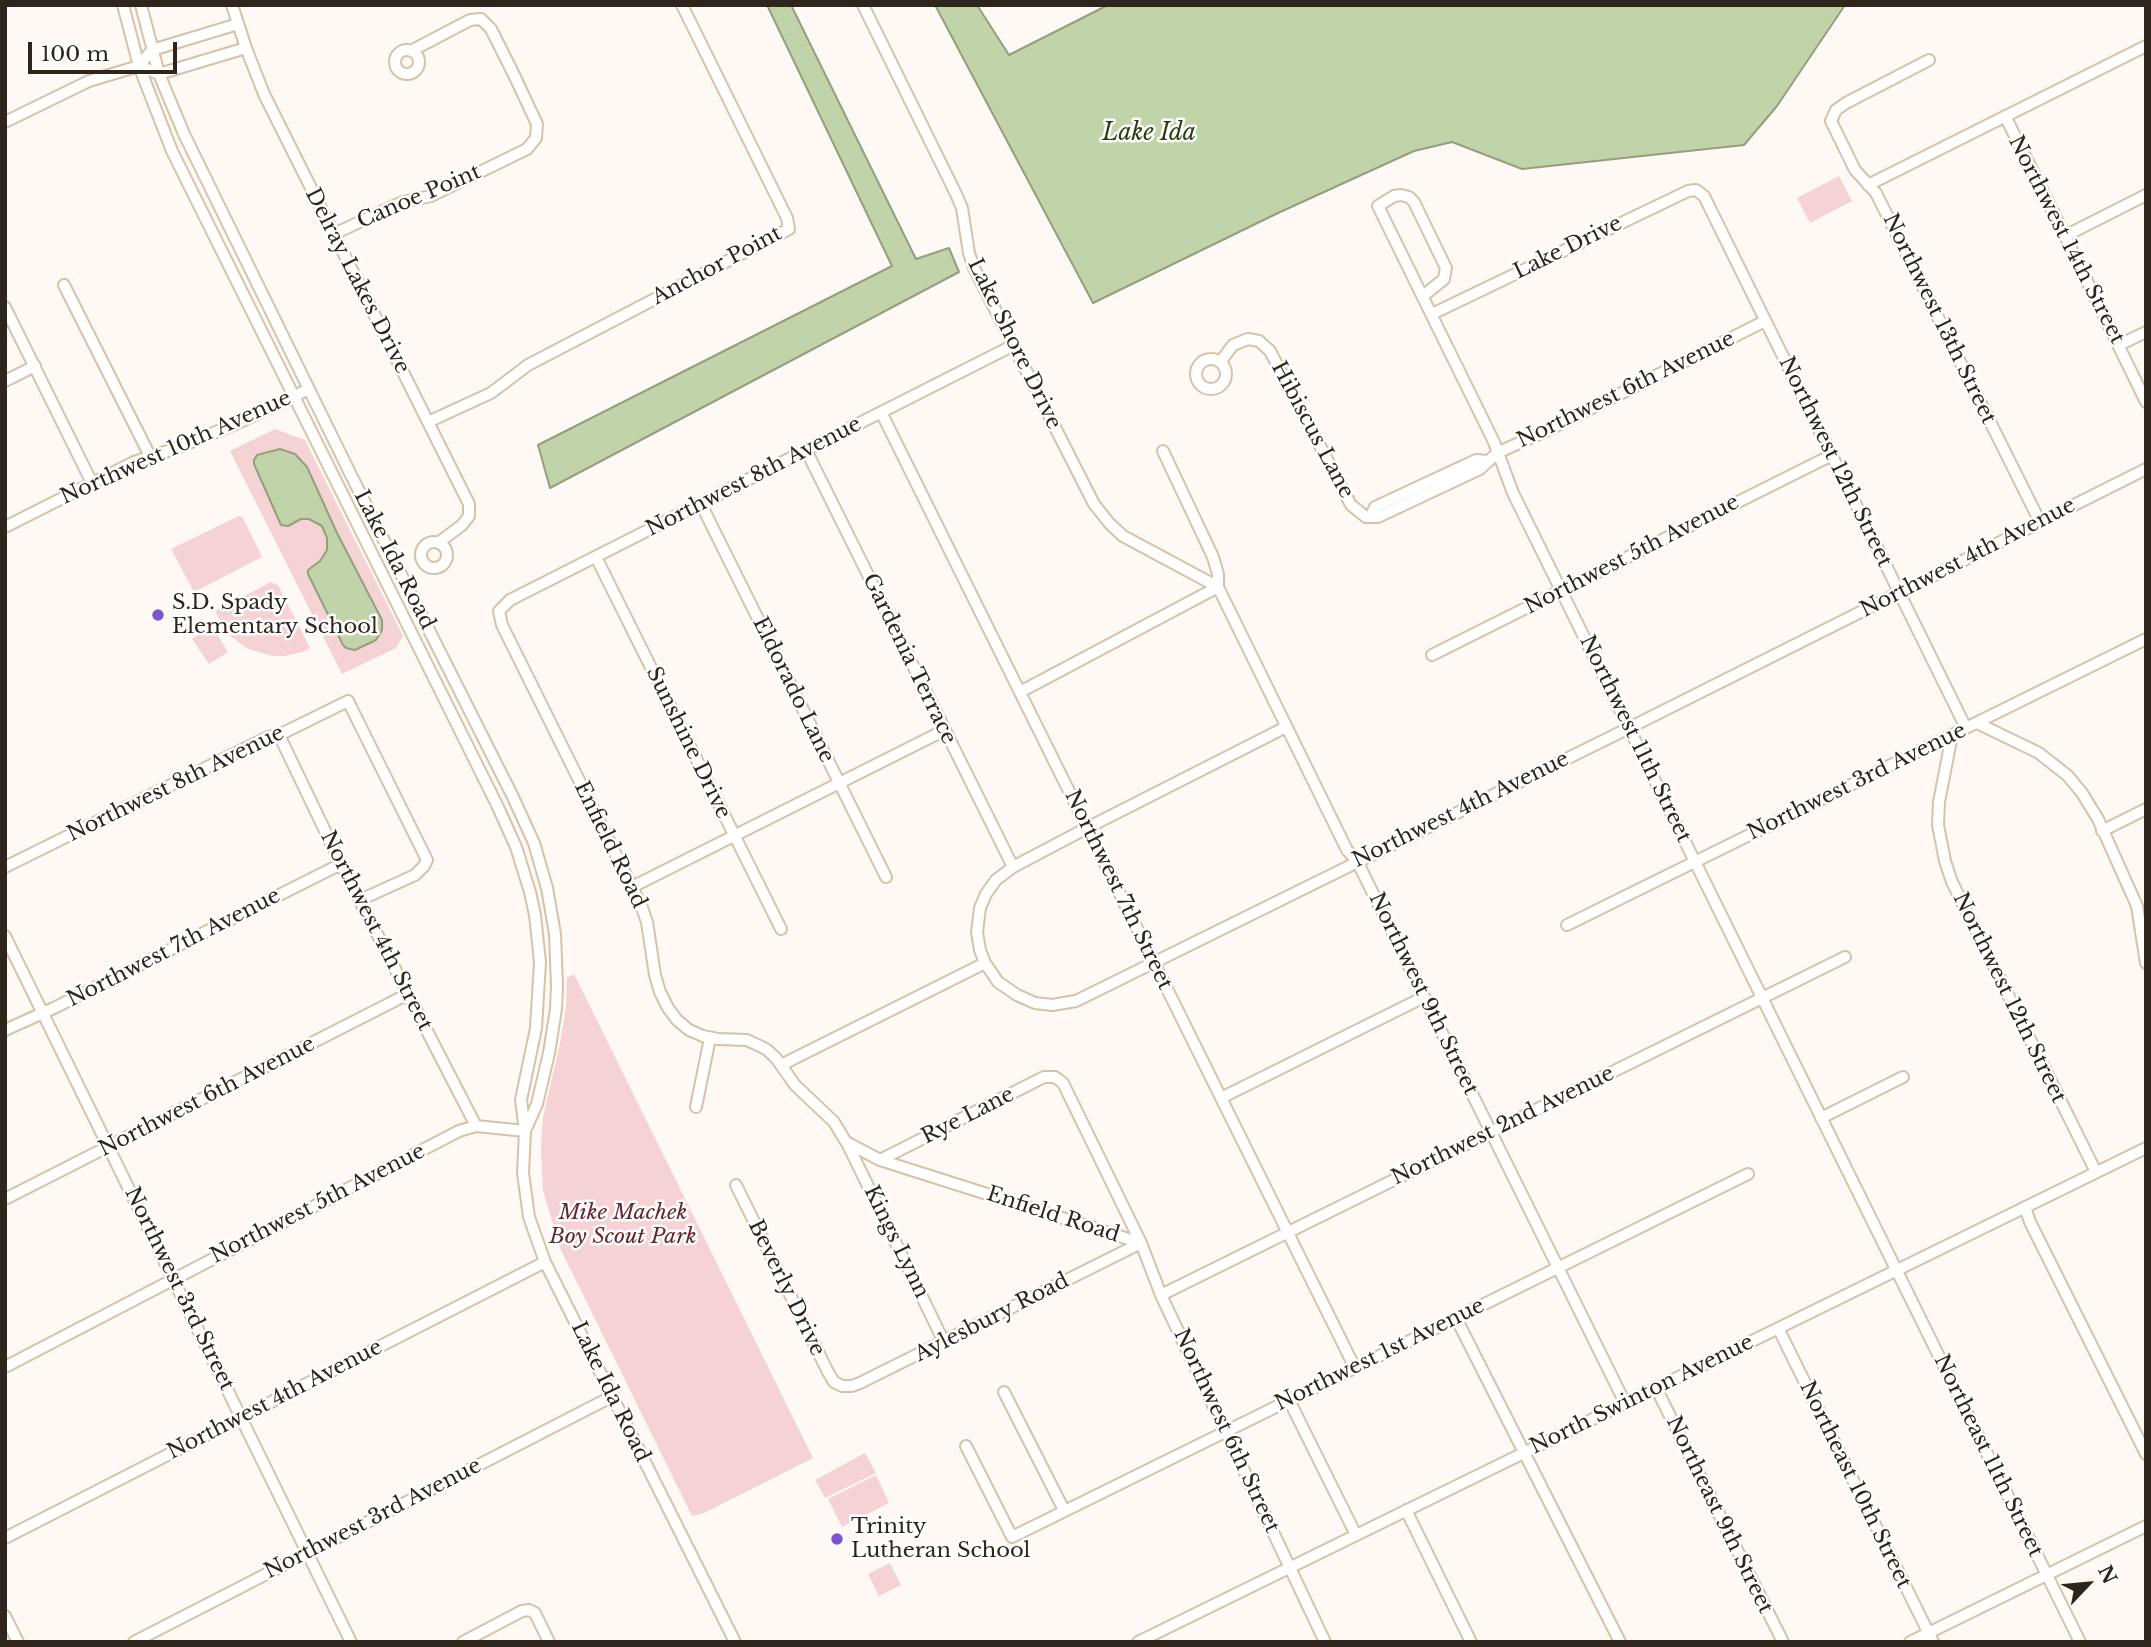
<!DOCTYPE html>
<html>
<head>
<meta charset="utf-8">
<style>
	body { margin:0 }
	#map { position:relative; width:2151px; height:1647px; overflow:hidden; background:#fef9f4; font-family:"Libre Baskerville",serif }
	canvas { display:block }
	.frame { position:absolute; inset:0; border:7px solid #2e261c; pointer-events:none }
	.north { position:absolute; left:2053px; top:1549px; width:70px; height:70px; -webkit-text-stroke:5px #fff; paint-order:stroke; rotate:64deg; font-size:19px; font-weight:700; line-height:28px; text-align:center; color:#2e261c }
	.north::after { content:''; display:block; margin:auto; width:24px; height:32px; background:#2e261c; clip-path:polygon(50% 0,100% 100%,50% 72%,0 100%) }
	.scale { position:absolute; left:28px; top:42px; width:149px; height:32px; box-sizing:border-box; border:4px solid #2e261c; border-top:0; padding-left:9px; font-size:21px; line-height:24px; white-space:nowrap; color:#2e261c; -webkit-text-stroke:5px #fff; paint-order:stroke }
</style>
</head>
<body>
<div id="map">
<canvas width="2151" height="1647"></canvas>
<div class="frame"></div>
<div class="north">N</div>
<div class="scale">100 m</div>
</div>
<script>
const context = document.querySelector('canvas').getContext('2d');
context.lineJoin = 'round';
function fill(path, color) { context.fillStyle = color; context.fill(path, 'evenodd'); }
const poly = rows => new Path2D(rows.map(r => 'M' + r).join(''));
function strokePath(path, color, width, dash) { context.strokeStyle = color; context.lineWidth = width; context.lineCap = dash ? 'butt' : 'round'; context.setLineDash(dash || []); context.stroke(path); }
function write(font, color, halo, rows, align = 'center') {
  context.font = font + ' "Libre Baskerville",serif'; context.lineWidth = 5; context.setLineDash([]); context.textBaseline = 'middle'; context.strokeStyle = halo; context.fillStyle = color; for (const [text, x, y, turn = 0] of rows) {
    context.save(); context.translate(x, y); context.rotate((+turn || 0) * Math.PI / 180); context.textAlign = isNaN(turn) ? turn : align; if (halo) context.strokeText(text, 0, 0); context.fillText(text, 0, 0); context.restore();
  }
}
fill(poly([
	[1839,176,1852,201,1810,223,1797,198],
	[275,429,305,440,403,636,396,648,342,674,230,451],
	[239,516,243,518,262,557,194,592,171,549],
	[271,582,278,585,310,648,303,652,284,656,273,656,248,649,228,634,215,611],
	[212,626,228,652,209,664,192,639],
	[574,974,813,1458,704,1513,692,1516,560,1248,543,1190,541,1148,543,1117,560,1044,566,1007,567,978],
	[865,1453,876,1473,825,1498,815,1480],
	[876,1475,889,1503,842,1527,828,1499],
	[890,1563,901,1585,879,1596,868,1574]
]), '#f5d2d3');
const water = poly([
	[767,5,791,5,916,259,949,248,959,272,550,488,538,445,892,266,767,5],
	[935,5,977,5,1009,55,1108,5,1845,5,1777,106,1744,145,1522,169,1452,142,1414,151,1278,213,1093,303,935,5],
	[280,449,295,454,307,467,337,533,382,620,382,630,376,640,355,650,346,648,343,645,308,574,308,570,320,561,327,550,327,538,322,526,309,519,301,519,288,526,281,525,254,464,254,460,257,455,280,449]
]);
fill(water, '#c1d3a9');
strokePath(water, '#959f7f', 2);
const minor = poly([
	[123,5,139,66,172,151,497,805,516,847,530,892,535,915,540,962,536,1028,521,1100,525,1131,523,1173,529,1217,545,1262,735,1642],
	[141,5,159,74,184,134,350,473,512,795,534,843,547,888,555,934,557,986,556,1009,549,1053,537,1104,525,1131],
	[232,5,246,48,264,94,469,504,469,516,462,525,438,543],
	[863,5,956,194,962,208,969,253,974,268,1094,504,1110,524,1123,536,1218,587],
	'395 62a12 12 0 1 1 24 0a12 12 0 1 1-24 0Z',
	[1929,60,1846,103,1836,110,1831,121,1855,170,1876,193,2040,522],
	[139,66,159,74,246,48],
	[2005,116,2065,236,2146,402],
	[5,122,89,81,139,66,152,50,238,24],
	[1868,185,2146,46],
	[334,234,402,202,431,196,527,149,536,138,537,124,515,77,491,29,481,19,470,20,411,51],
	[2065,236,2146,195],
	[64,285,150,456],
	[1423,296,1444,279,1446,268,1414,202,1409,197,1401,195,1394,196,1378,206,1494,442,1513,493,2080,1642],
	[5,307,92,483],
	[1432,314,1688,191,1696,190,1704,196,1966,728],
	[2119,345,2146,332],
	[1012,346,510,600,499,611,502,625,641,905,647,922,655,975,660,992,668,1008,677,1020,689,1030,703,1036,718,1039,747,1040,766,1049,776,1058,795,1085,834,1122,846,1142,880,1160,1141,1243],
	'1196 374a15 15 0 1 1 30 0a15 15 0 1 1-30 0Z',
	[1221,361,1233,345,1248,339,1259,341,1270,351,1351,505,1366,517,1378,517,1480,469,1497,453,1550,429,1765,321],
	[5,381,35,366],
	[881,412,1355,1368],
	[428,422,491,393,528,365,789,229,787,218,682,5],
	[806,450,1013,867],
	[1163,451,1213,557,1218,574,1218,587,1347,850,1357,861,1625,1403],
	[701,504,886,877],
	[1371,516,1375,507,1476,460,1487,461],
	[5,527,134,462,174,449,238,423,309,389],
	'421 555a13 13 0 1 1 26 0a13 13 0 1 1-26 0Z',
	[596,557,781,929],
	[1432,655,1832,455],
	[1020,692,1218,587],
	[1977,723,2039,753,2068,776,2082,793,2098,819,2137,906,2146,963],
	[1286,727,1087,828,1013,867,996,880,986,894,980,908,977,932,980,950,985,963,998,982,1017,995,1035,1003,1052,1005,1076,1001,1629,728,2146,469],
	[279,735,341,864,476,1126],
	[1952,735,1939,802,1938,825,1945,861,1952,882,2096,1172],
	[2102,831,2146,809],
	[5,867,268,737,279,735,348,701,427,860,424,866,415,875,360,900],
	[632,887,945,730],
	[1567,925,2146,639],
	[5,936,351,1642],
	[5,1030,54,1008,341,864],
	[781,1065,985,963],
	[1221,1098,1424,997],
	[696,1107,710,1038],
	[1821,1118,1903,1077],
	[847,1143,944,1342],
	[880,1160,1044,1077,1055,1077,1063,1083,1141,1243,1161,1295,1325,1642],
	[736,1185,828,1372,834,1382,842,1386,852,1386,860,1383,1141,1243],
	[5,1199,408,994],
	[2025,1207,2030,1222,2146,1454],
	[1161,1295,1845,957],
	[1456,1318,1620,1642],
	[1778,1328,1933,1642],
	[5,1367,459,1131,476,1126,525,1131],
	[1656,1388,1783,1642],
	[1004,1392,1064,1510],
	[1289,1400,1356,1535],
	[966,1446,1012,1537,1748,1174],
	[1406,1510,1471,1642],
	[5,1538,545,1262],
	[5,1616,18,1642],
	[134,1642,613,1396],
	[463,1642,522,1611,529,1610,535,1613,549,1642],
	[1138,1642,2146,1148],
	[1910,1642,2146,1526]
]);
strokePath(minor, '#d7c2a8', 14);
strokePath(minor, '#fff', 10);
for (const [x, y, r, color] of [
	[158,615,7,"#7d55cf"],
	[837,1539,7,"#7d55cf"]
]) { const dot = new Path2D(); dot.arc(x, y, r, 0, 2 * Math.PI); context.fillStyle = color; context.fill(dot); strokePath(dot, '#fff', 2.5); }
write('21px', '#2e261c', '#fff', [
	["Canoe Point",419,197,-23],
	["Northwest 14th Street",2066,240,63],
	["Lake Drive",1568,248,-26],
	["Anchor Point",717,266,-28],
	["Delray Lakes Drive",357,281,63],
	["Northwest 13th Street",1939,319,64],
	["Lake Shore Drive",1014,344,64],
	["Northwest 6th Avenue",1626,390,-26],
	["Hibiscus Lane",1312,430,62],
	["Northwest 10th Avenue",176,448,-24],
	["Northwest 12th Street",1835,462,64],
	["Northwest 8th Avenue",754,477,-27],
	["Northwest 5th Avenue",1632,555,-27],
	["Northwest 4th Avenue",1968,558,-27],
	["Lake Ida Road",394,560,63],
	["Gardenia Terrace",909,659,64],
	["Eldorado Lane",793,690,64],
	["Northwest 11th Street",1635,739,64],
	["Sunshine Drive",688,743,64],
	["Northwest 3rd Avenue",1857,782,-26],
	["Northwest 8th Avenue",176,784,-26],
	["Northwest 4th Avenue",1461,810,-26],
	["Enfield Road",610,845,64],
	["Northwest 7th Street",1118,890,64],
	["Northwest 4th Street",376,931,63],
	["Northwest 7th Avenue",174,948,-27],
	["Northwest 9th Street",1423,994,64],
	["Northwest 12th Street",2009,998,64],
	["Northwest 6th Avenue",207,1097,-27],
	["Rye Lane",968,1116,-27],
	["Northwest 2nd Avenue",1503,1126,-26],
	["Northwest 5th Avenue",318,1204,-27],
	["Enfield Road",1053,1215,18],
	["Kings Lynn",896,1242,64],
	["Beverly Drive",786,1288,64],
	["Northwest 3rd Street",179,1289,64],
	["Aylesbury Road",992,1318,-27],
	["Northwest 1st Avenue",1380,1355,-26],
	["Lake Ida Road",610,1392,64],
	["North Swinton Avenue",1642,1395,-26],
	["Northwest 4th Avenue",275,1400,-27],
	["Northwest 6th Street",1226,1431,65],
	["Northeast 11th Street",1988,1456,64],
	["Northeast 10th Street",1855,1485,64],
	["Northeast 9th Street",1719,1515,64],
	["Northwest 3rd Avenue",373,1519,-27]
]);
write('21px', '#2e261c', '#fff', [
	["S.D. Spady",172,603],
	["Elementary School",172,627],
	["Trinity",851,1527],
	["Lutheran School",851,1551]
], 'left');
write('italic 21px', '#65272d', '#fff', [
	["Mike Machek",623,1213],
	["Boy Scout Park",623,1237]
]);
write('italic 23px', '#2c3c0e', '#fff', [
	["Lake Ida",1149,134]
]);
</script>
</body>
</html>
